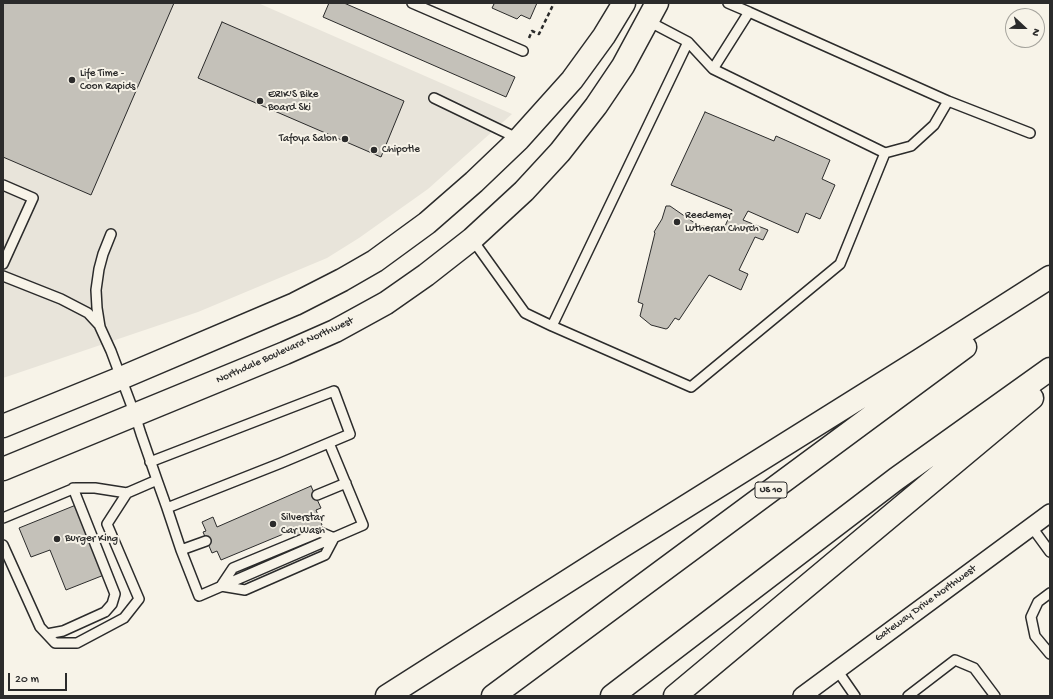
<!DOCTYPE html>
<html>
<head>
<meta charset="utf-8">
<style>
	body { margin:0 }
	#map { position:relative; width:1053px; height:699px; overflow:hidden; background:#f7f3e8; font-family:"Gochi Hand",sans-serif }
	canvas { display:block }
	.frame { position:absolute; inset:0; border:4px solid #2b2b2b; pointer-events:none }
	.north { position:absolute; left:1005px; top:8px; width:40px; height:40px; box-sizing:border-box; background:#f7f3e8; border:1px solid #a5a39c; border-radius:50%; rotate:112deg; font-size:11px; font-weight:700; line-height:16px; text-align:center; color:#2b2b2b }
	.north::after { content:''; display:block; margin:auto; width:14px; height:18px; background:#2b2b2b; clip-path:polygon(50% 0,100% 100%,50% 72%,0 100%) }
	.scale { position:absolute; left:8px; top:673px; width:59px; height:18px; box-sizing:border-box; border:2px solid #2b2b2b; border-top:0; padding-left:5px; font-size:12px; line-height:14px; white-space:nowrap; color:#2b2b2b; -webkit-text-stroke:3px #f7f3e8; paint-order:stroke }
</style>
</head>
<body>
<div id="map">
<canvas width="1053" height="699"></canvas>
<div class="frame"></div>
<div class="north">N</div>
<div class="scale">20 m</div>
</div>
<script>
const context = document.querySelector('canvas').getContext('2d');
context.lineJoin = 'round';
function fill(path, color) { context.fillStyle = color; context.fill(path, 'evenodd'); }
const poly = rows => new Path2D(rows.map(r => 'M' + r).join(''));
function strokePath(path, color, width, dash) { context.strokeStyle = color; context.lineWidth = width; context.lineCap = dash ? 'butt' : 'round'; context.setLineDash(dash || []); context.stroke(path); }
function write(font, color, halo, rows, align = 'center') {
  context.font = font + ' "Gochi Hand",sans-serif'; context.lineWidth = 4; context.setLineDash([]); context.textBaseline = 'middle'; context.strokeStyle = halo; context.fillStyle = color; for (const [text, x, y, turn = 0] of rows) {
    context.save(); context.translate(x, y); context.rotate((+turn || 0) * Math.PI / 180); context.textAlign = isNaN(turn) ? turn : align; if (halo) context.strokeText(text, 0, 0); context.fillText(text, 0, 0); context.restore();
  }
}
fill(poly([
	[3,3,258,3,512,114,428,189,359,238,327,258,198,312,3,378]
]), '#e8e4da');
const building = poly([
	[3,3,174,3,91,195,3,157,3,3],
	[329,3,344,3,515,77,506,97,323,17,329,3],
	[492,3,537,3,530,19,521,15,517,19,492,8,494,4,492,3],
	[222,22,404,101,381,157,198,78,222,22],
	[705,112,774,141,776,136,830,160,822,179,835,185,820,219,806,213,798,233,748,211,743,220,768,230,763,240,755,237,739,270,748,274,741,290,709,275,679,320,675,318,668,328,666,329,651,325,640,316,643,304,638,302,655,233,654,232,662,219,666,206,670,206,696,224,723,231,732,210,671,185,705,112],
	[311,486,321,508,316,510,322,525,296,537,293,530,221,560,217,551,212,553,203,532,206,531,202,522,213,517,217,527,311,486],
	[76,505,104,575,66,590,50,550,31,557,19,528,76,505]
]);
fill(building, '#c4c1b9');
strokePath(building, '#2b2b2b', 1);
const lane = poly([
	[412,3,523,51],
	[728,3,749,12],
	[713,69,749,12,948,101,934,125,911,146,885,153],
	[434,98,519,139],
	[948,101,1030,133],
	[3,185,33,198,3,264],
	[111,234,103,254,99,269,96,290,97,308,100,327,111,351,135,415,141,434,157,480,167,508,281,463,350,434,334,391,150,462],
	[472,239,525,313,552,326,688,42,648,21],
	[3,276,61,299,88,313,100,326],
	[552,326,691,387,840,264,885,153,713,69,688,42],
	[317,495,346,483],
	[167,508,181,550,199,596,363,525,329,443],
	[3,518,75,488,95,488,127,493,157,480],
	[1031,526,1050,552],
	[320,532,334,538,325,555,245,590,221,586,233,568,320,532],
	[3,545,40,627,55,643,77,643,124,618,139,599,107,524,127,493],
	[181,550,206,541],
	[1050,593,1038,602,1031,617,1035,636,1050,654],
	[47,634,63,631,105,612,112,604,115,594,73,488],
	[837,670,855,696],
	[908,696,955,660,974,668,995,696]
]);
const street = poly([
	[802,696,1050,513]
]);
const secondary = poly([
	[3,426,121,378,295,304,342,280,375,261,427,223,474,182,519,139,572,80,604,36,624,3],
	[3,469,285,353,335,331,386,303,426,275,472,239,524,191,560,152,596,106,623,66,657,3]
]);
const highway = poly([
	[387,696,621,547,920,360,1050,277],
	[493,696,965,347],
	[612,696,896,479,1050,369],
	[675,696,1032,398]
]);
strokePath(lane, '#2b2b2b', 12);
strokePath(street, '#2b2b2b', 20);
strokePath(secondary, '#2b2b2b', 25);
strokePath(highway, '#2b2b2b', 25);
strokePath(poly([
	[529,38,532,31,539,34,554,3]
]), '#2b2b2b', 2.5, [4, 3]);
strokePath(lane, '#f7f3e8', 9);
strokePath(street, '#f7f3e8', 17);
strokePath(secondary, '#f7f3e8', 22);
strokePath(highway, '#f7f3e8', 22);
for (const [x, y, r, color] of [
	[72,80,4,"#2b2b2b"],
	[260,101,4,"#2b2b2b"],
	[345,139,4,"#2b2b2b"],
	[374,150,4,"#2b2b2b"],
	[677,222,4,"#2b2b2b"],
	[273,524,4,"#2b2b2b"],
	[57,539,4,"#2b2b2b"]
]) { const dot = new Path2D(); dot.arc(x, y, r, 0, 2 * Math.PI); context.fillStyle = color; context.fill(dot); strokePath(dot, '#f7f3e8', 1.5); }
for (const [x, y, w] of [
	[771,490,32]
]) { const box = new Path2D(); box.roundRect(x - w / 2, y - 8, w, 16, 3); context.fillStyle = '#f7f3e8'; context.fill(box); strokePath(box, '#2b2b2b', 1); }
write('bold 10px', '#2b2b2b', null, [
	["US 10",771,490]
]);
write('11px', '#2b2b2b', '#f7f3e8', [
	["Life Time -",80,74],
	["Coon Rapids",80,87],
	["ERIK'S Bike",268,95],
	["Board Ski",268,108],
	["Tafoya Salon",337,139,"right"],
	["Chipotle",382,150],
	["Reedemer",685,216],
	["Lutheran Church",685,229],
	["Silverstar",281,518],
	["Car Wash",281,531],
	["Burger King",65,539]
], 'left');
write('11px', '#2b2b2b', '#f7f3e8', [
	["Northdale Boulevard Northwest",285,351,-24],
	["Gateway Drive Northwest",926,604,-36]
]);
</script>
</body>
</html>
